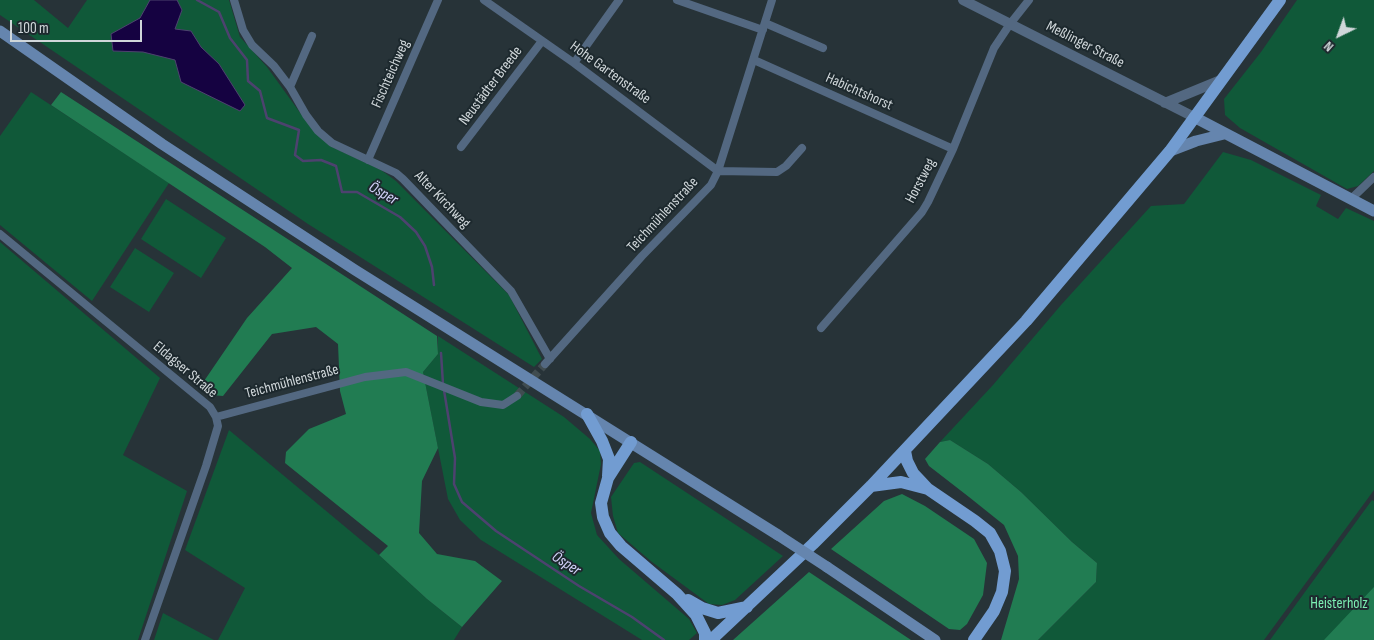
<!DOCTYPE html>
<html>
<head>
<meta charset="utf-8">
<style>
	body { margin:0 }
	#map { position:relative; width:1374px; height:640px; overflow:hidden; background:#273338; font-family:"Sofia Sans Condensed",sans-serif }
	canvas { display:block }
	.north { position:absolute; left:1314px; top:10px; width:50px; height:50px; -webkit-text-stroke:4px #1d292e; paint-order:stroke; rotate:222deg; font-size:14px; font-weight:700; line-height:20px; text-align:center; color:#d0d7da }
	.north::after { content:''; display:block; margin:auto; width:18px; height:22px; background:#d0d7da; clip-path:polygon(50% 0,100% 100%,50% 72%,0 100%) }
	.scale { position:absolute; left:10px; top:20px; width:132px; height:22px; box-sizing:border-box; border:2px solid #d0d7da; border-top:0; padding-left:6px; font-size:15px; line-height:18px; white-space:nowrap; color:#d0d7da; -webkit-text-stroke:4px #1d292e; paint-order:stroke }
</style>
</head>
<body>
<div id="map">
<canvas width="1374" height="640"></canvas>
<div class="north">N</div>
<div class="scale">100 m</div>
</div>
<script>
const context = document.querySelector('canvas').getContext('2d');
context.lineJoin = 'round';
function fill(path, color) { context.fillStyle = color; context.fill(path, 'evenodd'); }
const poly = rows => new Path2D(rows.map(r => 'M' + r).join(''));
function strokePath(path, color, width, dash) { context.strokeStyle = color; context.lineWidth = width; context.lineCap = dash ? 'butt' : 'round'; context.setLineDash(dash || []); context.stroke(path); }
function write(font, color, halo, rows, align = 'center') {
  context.font = font + ' "Sofia Sans Condensed",sans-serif'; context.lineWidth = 4; context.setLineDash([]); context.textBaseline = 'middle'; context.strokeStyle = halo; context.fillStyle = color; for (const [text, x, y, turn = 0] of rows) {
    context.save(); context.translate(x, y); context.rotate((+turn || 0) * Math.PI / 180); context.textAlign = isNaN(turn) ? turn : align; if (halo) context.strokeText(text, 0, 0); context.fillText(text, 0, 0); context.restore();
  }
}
fill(poly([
	[0,0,34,0,68,28,87,0,229,0,240,37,267,67,306,121,330,146,381,170,396,181,509,295,542,359,534,367,308,224,0,15],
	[1297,0,1374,0,1374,171,1358,186,1347,189,1240,128,1225,115,1224,99,1261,52],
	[31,92,169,183,92,301,0,225,0,136],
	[1223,152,1251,160,1321,195,1316,206,1338,219,1346,208,1374,221,1374,490,1264,640,1038,640,1096,582,1097,563,1072,542,1021,492,988,464,950,440,940,442,993,385,1061,305,1151,206,1184,204],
	[166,199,226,238,201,278,141,239],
	[0,242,160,378,123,455,187,491,138,640,0,640],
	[135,248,174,273,149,312,110,287],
	[438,336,564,417,590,439,600,451,601,464,591,513,597,535,619,559,689,619,697,633,689,640,642,640,481,540,460,520,448,499,423,372,438,354],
	[229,430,379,555,427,599,462,627,454,640,218,640,245,588,185,550],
	[640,462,783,556,735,600,722,605,709,604,652,562,618,533,613,516,611,497,634,463],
	[1372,500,1374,501,1374,640,1270,640],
	[163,613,214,640,154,640]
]), '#105939');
fill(poly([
	[61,92,437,336,438,354,423,372,438,448,422,481,419,533,437,554,475,561,502,581,462,627,427,599,379,555,388,546,285,463,286,452,309,429,346,414,340,391,338,344,316,327,272,334,223,396,211,395,202,384,247,318,292,268,265,247,51,105],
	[950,440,988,464,1021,492,1072,542,1097,563,1096,582,1038,640,1001,640,1019,579,1018,556,1004,525,969,497,929,466,925,459,940,442],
	[902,494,925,506,974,539,987,563,983,595,967,624,960,630,949,629,831,549,884,501],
	[809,572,911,640,733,640],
	[1374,587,1374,640,1324,640]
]), '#217c52');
const water = poly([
	[150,0,177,0,182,10,175,29,191,31,201,47,219,64,245,105,240,111,181,82,175,60,143,52,113,51,111,34,140,18,150,0]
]);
fill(water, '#150241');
strokePath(water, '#4d426f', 1);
strokePath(poly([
	[197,0,219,12,230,38,247,60,248,81,260,91,267,118,299,130,295,155,303,161,321,160,336,166,342,192,357,192,400,217,416,232,425,246,432,267,434,285],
	[441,353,443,384,455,458,454,484,462,502,496,531,579,586,632,617,664,640]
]), '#4d426f', 2.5);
strokePath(poly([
	[517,396,545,364]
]), '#404c50', 8, [8, 4]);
strokePath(poly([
	[234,0,243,30,252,45,274,66,290,87,306,115,318,131,332,143,396,173,403,179,511,291,550,359],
	[484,0,574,63,718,171],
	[677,0,763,30],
	[765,23,823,48],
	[754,60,953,149],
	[574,63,619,0],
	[290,87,312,36],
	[461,147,542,41],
	[368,160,438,0],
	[718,171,777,172,786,166,802,148],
	[1351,199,1374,177],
	[0,234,210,407,216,417,218,426,206,466,145,640],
	[821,328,922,212,928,202,953,149,994,48,1010,24,1029,0],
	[545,364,642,256,711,185,718,171,772,0],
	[216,417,365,377,406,372,481,402,503,405,517,396]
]), '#536881', 8);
strokePath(poly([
	[963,0,1194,117],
	[1165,103,1221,80]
]), '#536881', 10);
strokePath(poly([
	[0,31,162,144,355,270,778,535],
	[1194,117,1374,211],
	[1170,151,1196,141,1224,134],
	[827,567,935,640]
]), '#6585ae', 11);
strokePath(poly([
	[587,414,602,441,609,459,608,476],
	[631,442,608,478,601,503,603,517,610,533,621,546,677,594,696,615,705,633,705,640],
	[905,451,907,461,913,473,928,489,975,521,990,533,1000,551,1005,571,1002,592,994,611,974,640],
	[871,486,901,482,928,489],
	[688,600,702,608,718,613,747,607],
	[711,640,813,544,871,486,1026,321,1170,151,1280,0]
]), '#729cd1', 12);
strokePath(poly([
	[778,535,827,567]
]), '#6585ae', 11);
write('15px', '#d0d7da', '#1d292e', [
	["Meßlinger Straße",1085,45,27],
	["Hohe Gartenstraße",610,73,36],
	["Fischteichweg",391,74,-66],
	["Neustädter Breede",491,86,-53],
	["Habichtshorst",859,92,24],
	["Horstweg",921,181,-62],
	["Alter Kirchweg",442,200,46],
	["Teichmühlenstraße",663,215,-47],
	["Eldagser Straße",185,370,40],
	["Teichmühlenstraße",292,382,-15]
]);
write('15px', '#7df1b4', '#1d292e', [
	["Heisterholz",1339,604]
]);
write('italic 16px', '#d4d3fb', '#1d292e', [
	["Ösper",383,194,30],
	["Ösper",566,564,33]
]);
</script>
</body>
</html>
